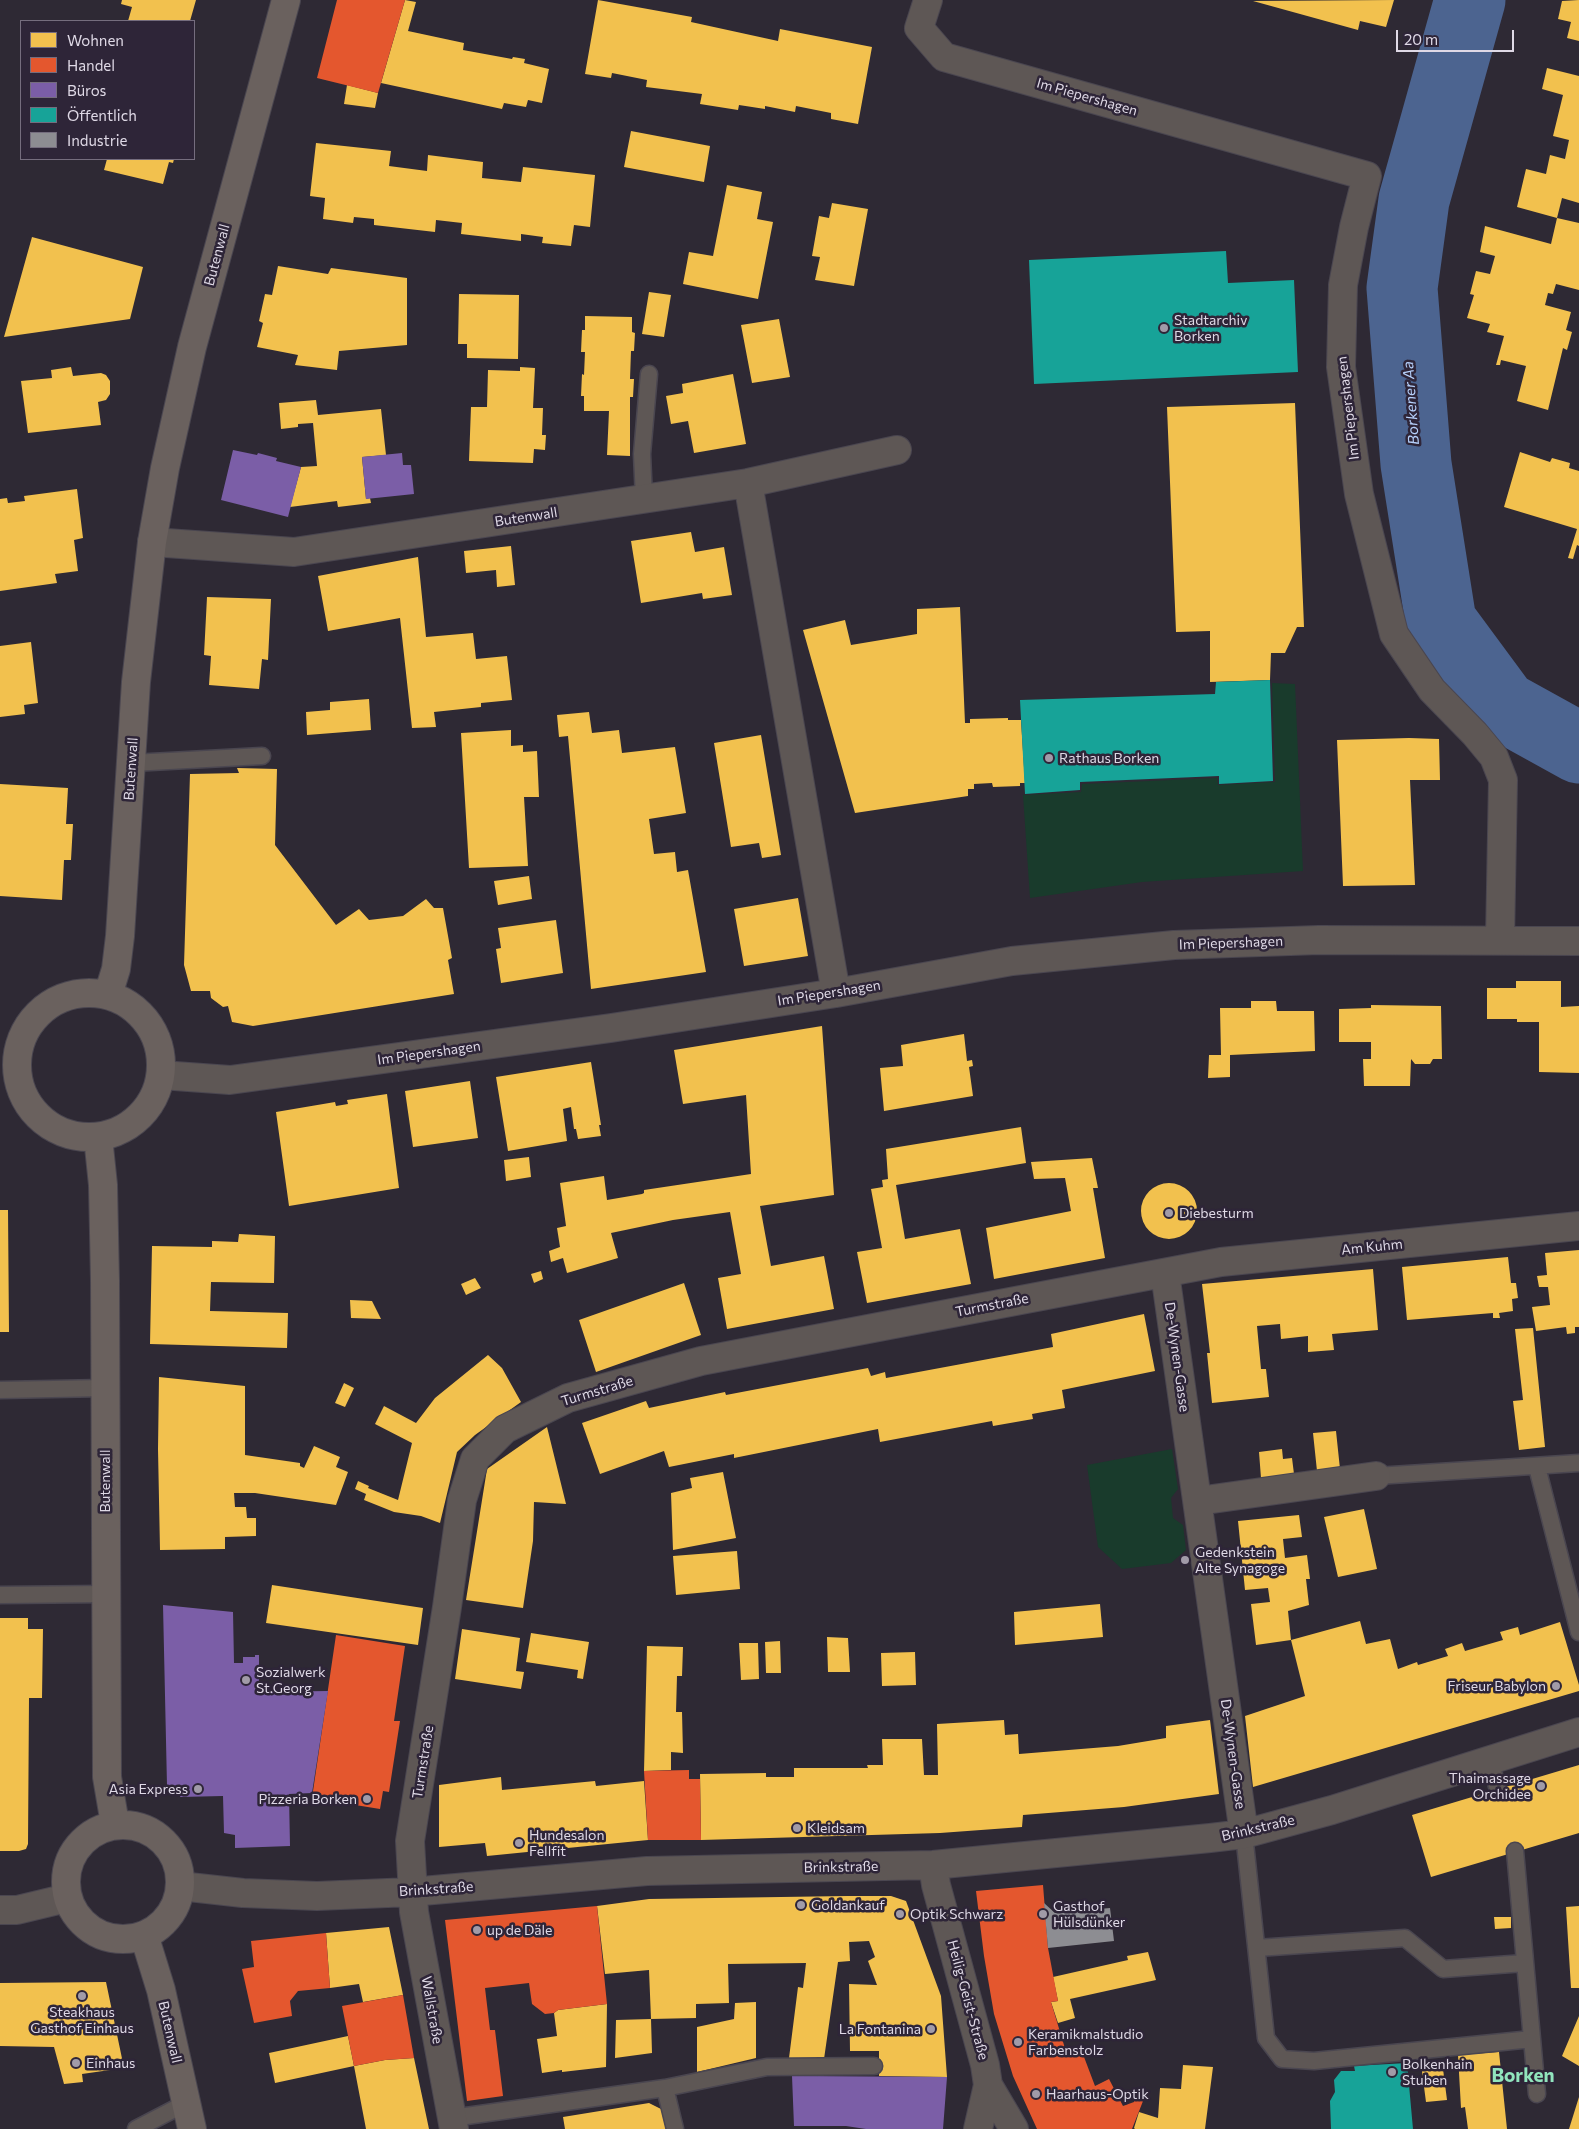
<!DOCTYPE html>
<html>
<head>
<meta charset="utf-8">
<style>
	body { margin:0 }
	#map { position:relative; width:1579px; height:2129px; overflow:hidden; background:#2e2934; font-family:Commissioner,sans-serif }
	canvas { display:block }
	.legend { position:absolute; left:20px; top:20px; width:175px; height:140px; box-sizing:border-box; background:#2e2538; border:1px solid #756d7e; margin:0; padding:6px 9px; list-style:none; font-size:15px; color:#dfd9e6 }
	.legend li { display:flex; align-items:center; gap:10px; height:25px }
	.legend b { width:25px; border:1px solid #756d7e }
	.scale { position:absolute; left:1396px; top:30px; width:118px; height:22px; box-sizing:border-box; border:2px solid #dfd9e6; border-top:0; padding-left:6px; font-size:15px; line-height:18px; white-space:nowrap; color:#dfd9e6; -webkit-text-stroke:4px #2e2538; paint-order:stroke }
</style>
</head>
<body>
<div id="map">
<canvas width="1579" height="2129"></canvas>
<ul class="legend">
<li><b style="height:14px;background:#f2c14e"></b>Wohnen</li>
<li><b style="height:14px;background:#e4572e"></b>Handel</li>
<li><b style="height:14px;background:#7b5ea7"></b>Büros</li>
<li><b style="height:14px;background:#17a398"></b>Öffentlich</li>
<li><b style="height:14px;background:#8d8d92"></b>Industrie</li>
</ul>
<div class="scale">20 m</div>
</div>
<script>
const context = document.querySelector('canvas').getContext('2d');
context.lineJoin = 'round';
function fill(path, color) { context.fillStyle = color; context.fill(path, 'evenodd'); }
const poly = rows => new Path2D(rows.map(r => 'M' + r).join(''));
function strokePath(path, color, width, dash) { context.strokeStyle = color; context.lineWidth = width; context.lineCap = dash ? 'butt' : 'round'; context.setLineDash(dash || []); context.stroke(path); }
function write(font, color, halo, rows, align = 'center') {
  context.font = font + ' Commissioner,sans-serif'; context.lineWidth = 5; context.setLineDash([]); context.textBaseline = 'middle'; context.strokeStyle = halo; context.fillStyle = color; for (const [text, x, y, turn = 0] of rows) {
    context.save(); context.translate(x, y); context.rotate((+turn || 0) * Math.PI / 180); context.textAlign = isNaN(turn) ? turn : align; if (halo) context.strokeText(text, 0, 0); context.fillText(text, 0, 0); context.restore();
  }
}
fill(poly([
	[1272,683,1295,684,1303,871,1142,882,1030,898,1023,795,1081,792,1082,784,1217,778,1218,785,1275,782],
	[1172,1449,1178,1489,1171,1498,1173,1518,1183,1525,1186,1550,1171,1563,1122,1569,1098,1547,1087,1465]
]), '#193b2c');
fill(poly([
	[122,0,196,0,190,21,128,21,132,7,121,4],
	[405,0,416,2,408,31,464,43,463,50,512,59,513,57,525,59,524,63,549,69,542,103,528,100,526,107,504,103,502,109,381,83],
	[598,0,692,17,691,22,778,41,780,29,872,47,858,124,831,119,831,113,796,106,795,112,765,106,765,109,739,105,738,110,700,104,702,94,646,87,647,80,612,73,611,78,585,74],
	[1394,0,1386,27,1360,21,1358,30,1253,1],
	[1579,0,1579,41,1567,38,1571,22,1558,19,1562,1],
	[1547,68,1579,76,1579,203,1562,198,1557,218,1517,207,1526,169,1546,174,1550,155,1565,159,1569,140,1553,136,1563,95,1542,89],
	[347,85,378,93,375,108,344,104],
	[631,131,710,146,704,182,624,167],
	[316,143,391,151,389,166,427,171,428,155,483,162,482,178,521,182,523,167,595,175,590,227,574,225,571,246,542,243,543,237,521,234,521,241,461,234,462,223,436,220,435,232,374,225,374,219,354,217,353,223,323,219,325,198,310,196],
	[107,159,174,159,173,163,169,162,163,184,104,170],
	[727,185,762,192,757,219,773,222,758,299,683,284,689,252,713,256],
	[832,203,868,209,854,286,815,280,820,257,812,256,819,216,829,218],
	[1557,218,1579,223,1579,290,1556,284,1553,294,1548,293,1545,305,1571,312,1566,330,1572,332,1567,350,1563,348,1548,410,1517,401,1526,366,1501,360,1500,365,1496,365,1504,336,1487,332,1490,324,1467,318,1474,295,1470,294,1476,271,1490,274,1495,256,1480,252,1485,226,1551,244],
	[32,237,143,267,130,319,4,337],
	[278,266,328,274,331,268,407,278,407,345,339,351,337,370,295,365,298,355,257,347,263,323,259,321,265,294,272,295],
	[649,292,671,295,664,337,642,334],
	[459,294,519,295,518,359,467,358,467,344,458,344],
	[585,316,632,317,632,332,635,333,634,351,631,351,630,379,634,379,633,397,630,397,630,456,607,455,609,411,584,411,584,396,581,396,582,374,584,375,585,352,581,352,582,330,585,330],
	[779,319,790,377,752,383,741,325],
	[71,367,73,376,101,373,106,375,110,381,110,394,106,400,98,402,101,425,28,433,21,381,52,378,51,370],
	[520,367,535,368,533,408,543,408,542,435,546,435,545,450,534,449,533,463,469,461,471,407,487,407,488,370,520,371],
	[733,374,746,444,694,453,688,421,671,424,666,396,683,393,682,384],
	[316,400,318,415,381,409,386,455,362,457,366,499,370,498,371,503,338,507,337,501,290,507,301,467,317,466,313,423,298,424,298,427,281,429,279,403],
	[1295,403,1304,627,1297,627,1285,653,1271,653,1270,680,1210,682,1210,631,1176,632,1167,407],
	[1520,452,1550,462,1552,458,1570,463,1569,468,1579,471,1579,546,1577,545,1573,559,1568,558,1577,529,1504,507],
	[77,489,83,538,74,540,78,571,55,574,57,583,0,591,0,499,7,498,8,503,25,501,24,496],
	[691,532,695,552,724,547,732,595,703,599,702,593,641,603,631,541],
	[511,546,515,585,497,587,496,570,466,573,464,551],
	[418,557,426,637,473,633,476,659,507,656,512,700,481,703,481,707,434,712,436,727,412,728,400,618,328,631,318,576],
	[207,597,271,599,268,660,262,659,259,689,209,685,211,656,204,655],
	[960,607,965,723,970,723,970,719,1008,718,1008,720,1021,720,1025,783,1020,783,1020,786,993,787,992,783,974,784,974,789,968,789,968,796,855,813,803,630,845,620,851,645,917,634,917,609],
	[31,642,38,703,24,705,25,714,0,717,0,646],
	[369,699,371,730,307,735,306,712,330,710,330,702],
	[589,712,592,733,619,730,622,753,675,747,686,813,649,819,654,854,675,852,677,872,688,870,706,972,591,989,568,736,559,737,557,715],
	[511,730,511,746,523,745,523,752,537,751,539,797,524,797,528,866,469,868,461,733],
	[761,735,781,855,762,858,759,843,731,847,714,743],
	[1409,738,1439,739,1440,780,1410,780,1415,885,1343,886,1337,740],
	[237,768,277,769,275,845,336,925,359,909,369,920,403,916,426,899,434,908,443,908,452,958,448,960,454,994,253,1026,232,1022,228,1006,223,1007,211,998,210,991,191,991,184,965,190,774,239,773],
	[0,784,68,788,66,824,73,824,71,860,64,860,62,900,0,896],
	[529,876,532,899,498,905,494,881],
	[798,898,808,956,744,966,734,909],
	[556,920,563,973,501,983,496,949,501,948,498,928],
	[1516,981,1561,981,1561,1007,1579,1006,1579,1073,1539,1072,1539,1022,1517,1022,1517,1019,1487,1019,1487,988,1516,988],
	[1251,1001,1276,1001,1277,1011,1314,1011,1315,1051,1230,1055,1230,1077,1208,1078,1209,1055,1221,1055,1220,1008,1251,1008],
	[1371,1005,1441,1006,1442,1059,1433,1059,1430,1064,1415,1064,1411,1059,1410,1086,1364,1086,1363,1059,1371,1059,1371,1042,1339,1042,1339,1009,1371,1008],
	[822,1026,834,1195,760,1206,771,1266,824,1256,834,1309,727,1329,718,1278,741,1274,730,1212,673,1220,611,1233,618,1258,567,1273,563,1258,551,1262,549,1251,560,1247,557,1228,566,1226,560,1183,604,1176,607,1200,642,1194,644,1193,644,1190,751,1174,746,1095,683,1104,674,1050],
	[964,1034,967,1061,972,1060,973,1066,969,1067,973,1096,884,1111,880,1068,903,1066,901,1045],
	[591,1062,601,1125,599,1125,601,1136,578,1139,576,1129,574,1129,571,1107,563,1109,567,1141,508,1151,496,1077],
	[470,1081,478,1138,413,1147,405,1091],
	[387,1094,399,1188,289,1206,276,1112,335,1102,336,1106,348,1104,347,1100],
	[1021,1127,1026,1163,896,1185,905,1239,960,1229,971,1284,867,1303,857,1252,882,1248,871,1189,883,1187,882,1180,888,1179,886,1149],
	[529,1157,531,1177,506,1181,504,1160],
	[1092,1158,1098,1188,1093,1188,1105,1258,994,1279,986,1228,1071,1211,1065,1178,1034,1179,1031,1162],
	'1141 1211a28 28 0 1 1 56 0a28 28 0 1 1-56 0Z',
	[0,1210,8,1210,9,1332,0,1332],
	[239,1234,275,1236,274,1283,211,1282,210,1311,288,1313,287,1348,150,1344,152,1246,212,1247,212,1241,238,1242],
	[1579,1250,1579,1327,1575,1327,1575,1333,1567,1334,1566,1327,1536,1331,1532,1307,1550,1305,1548,1287,1539,1287,1537,1276,1547,1275,1545,1253],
	[1508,1257,1511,1283,1516,1283,1518,1298,1512,1299,1513,1311,1499,1313,1500,1318,1493,1318,1493,1313,1407,1320,1402,1267],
	[1373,1269,1378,1330,1332,1334,1334,1350,1308,1352,1308,1336,1281,1339,1280,1324,1257,1326,1261,1369,1266,1369,1269,1397,1212,1403,1207,1353,1210,1353,1202,1284],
	[541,1271,543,1279,534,1283,531,1274],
	[475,1278,481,1288,466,1295,461,1284],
	[684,1283,701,1335,596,1372,579,1320],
	[350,1300,372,1301,381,1319,351,1318],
	[1144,1314,1155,1371,1062,1390,1065,1408,1032,1414,1033,1419,993,1426,992,1421,880,1442,878,1429,734,1458,734,1454,669,1467,664,1451,600,1474,582,1423,646,1401,649,1408,725,1392,726,1395,868,1368,871,1376,885,1372,886,1378,1053,1347,1051,1334],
	[1533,1328,1545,1447,1519,1450,1513,1401,1523,1400,1515,1329],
	[488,1355,502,1368,521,1402,475,1435,457,1452,440,1523,421,1516,394,1512,364,1500,366,1494,355,1489,358,1481,369,1486,368,1488,398,1500,412,1443,375,1424,384,1406,416,1423,435,1398],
	[159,1377,245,1386,245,1455,300,1463,300,1466,304,1468,314,1446,340,1457,336,1467,348,1472,336,1505,255,1493,234,1493,235,1507,246,1507,247,1518,256,1518,256,1536,225,1537,225,1549,160,1550,158,1449],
	[344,1383,354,1388,345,1407,335,1403],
	[547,1427,566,1504,534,1502,533,1541,523,1608,466,1600,487,1469],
	[1336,1431,1340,1469,1317,1471,1313,1433],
	[1282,1449,1283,1459,1292,1458,1294,1474,1261,1478,1259,1452],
	[723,1472,736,1538,673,1550,671,1493,692,1488,690,1478],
	[1364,1509,1377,1569,1338,1577,1324,1517],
	[1299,1515,1302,1537,1283,1539,1285,1558,1307,1555,1310,1579,1306,1579,1309,1605,1288,1611,1291,1640,1256,1645,1251,1604,1270,1602,1268,1588,1245,1590,1238,1521],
	[737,1551,740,1589,676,1595,673,1556],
	[272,1585,423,1608,418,1645,266,1623],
	[1100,1604,1103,1637,1015,1645,1014,1612],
	[0,1618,28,1618,28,1629,43,1629,42,1698,29,1698,28,1844,26,1849,19,1851,0,1851],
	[1360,1621,1366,1644,1390,1639,1398,1669,1417,1662,1418,1665,1448,1656,1445,1649,1462,1643,1465,1651,1503,1640,1500,1632,1518,1627,1520,1635,1560,1622,1579,1685,1579,1691,1253,1787,1245,1716,1305,1696,1291,1640],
	[462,1629,520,1638,516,1671,524,1672,521,1689,455,1679],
	[531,1633,589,1642,583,1679,577,1678,578,1670,526,1662],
	[827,1637,848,1638,850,1672,828,1672],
	[780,1641,781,1673,766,1673,765,1642],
	[739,1643,758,1643,759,1679,741,1680],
	[647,1646,683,1647,682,1676,677,1676,676,1712,682,1712,683,1753,671,1752,671,1770,644,1771],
	[915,1652,916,1685,882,1686,881,1653],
	[1004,1720,1005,1735,1018,1734,1019,1754,1118,1746,1166,1738,1166,1726,1210,1720,1219,1794,1124,1807,1023,1815,1022,1827,940,1833,701,1840,700,1774,766,1773,766,1777,794,1777,794,1768,868,1768,867,1765,883,1765,882,1739,922,1739,924,1775,938,1775,937,1724],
	[1579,1765,1579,1833,1431,1877,1412,1815],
	[501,1777,502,1790,595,1781,596,1786,644,1781,648,1840,487,1856,485,1843,439,1847,439,1785],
	[847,1896,891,1896,906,1901,941,1996,947,2077,879,2076,879,2051,850,2051,849,1984,877,1985,868,1961,875,1957,869,1941,849,1942,850,1961,838,1962,824,2059,789,2058,798,1987,803,1988,806,1963,728,1964,729,2003,696,2004,696,2018,651,2019,649,1970,605,1974,597,1906,649,1899],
	[1579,1906,1579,1988,1571,1988,1566,1907],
	[1494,1917,1511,1917,1511,1928,1495,1929],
	[389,1927,403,1995,363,2002,359,1984,330,1988,326,1933],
	[1148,1952,1156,1980,1070,1999,1075,2018,1058,2023,1051,2002,1058,2001,1053,1977,1128,1960,1127,1956],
	[106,1982,124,2068,82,2074,83,2082,64,2084,54,2047,0,2046,0,1983],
	[756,2002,756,2058,697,2072,697,2027,734,2019,735,2003],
	[607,2004,606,2067,562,2072,562,2070,542,2073,537,2039,557,2036,554,2013,558,2010],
	[1579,2016,1579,2066,1562,2056],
	[651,2019,652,2053,615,2058,616,2020],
	[348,2036,354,2066,385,2060,414,2058,429,2129,366,2129,354,2066,275,2083,269,2053],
	[1499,2052,1507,2129,1468,2129,1465,2107,1461,2108,1458,2055],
	[1442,2061,1447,2100,1426,2102,1421,2064],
	[1183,2065,1213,2067,1205,2129,1135,2129,1134,2128,1139,2112,1158,2118,1160,2088,1181,2089],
	[1579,2097,1579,2129,1569,2129],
	[649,2103,661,2109,666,2129,565,2129,563,2117]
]), '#f2c14e');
fill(poly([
	[337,0,405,0,378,93,317,78],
	[336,1635,405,1646,394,1721,400,1721,389,1792,383,1791,380,1809,312,1798],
	[689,1770,689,1779,700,1779,701,1840,648,1840,644,1771],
	[1043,1885,1048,1948,1058,2001,1051,2002,1067,2055,1081,2049,1095,2086,1109,2079,1123,2106,1134,2102,1136,2093,1145,2096,1132,2129,1037,2129,1013,2076,994,2014,984,1956,976,1891],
	[597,1906,607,2004,558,2010,554,2013,545,2014,532,2004,529,1983,485,1988,490,2030,495,2030,503,2096,467,2101,445,1920],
	[326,1933,330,1988,298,1991,290,2001,292,2016,254,2023,242,1969,254,1967,251,1941],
	[403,1995,414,2058,385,2060,354,2066,342,2006]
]), '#e4572e');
fill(poly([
	[233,450,257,455,258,453,277,458,276,461,301,467,288,517,221,500],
	[402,453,403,465,411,465,414,494,366,499,362,457],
	[163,1605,233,1612,234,1663,243,1663,243,1657,255,1657,255,1655,259,1655,259,1692,328,1691,312,1793,289,1794,290,1846,235,1848,235,1835,224,1833,223,1796,180,1797,180,1786,167,1786],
	[792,2076,947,2077,943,2129,866,2129,846,2126,794,2126]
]), '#7b5ea7');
fill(poly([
	[1226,251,1228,283,1294,280,1298,372,1034,384,1029,260],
	[1270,680,1273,781,1219,784,1219,776,1080,782,1080,790,1025,794,1020,700,1215,694,1216,682],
	[1407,2063,1413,2129,1331,2129,1330,2101,1335,2092,1334,2080,1341,2071,1355,2071,1354,2066]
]), '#17a398');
fill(poly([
	[1044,1903,1055,1913,1110,1908,1114,1941,1048,1948]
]), '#8d8d92');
strokePath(poly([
	[1470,0,1414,200,1402,288,1416,464,1441,622,1503,706,1579,748]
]), '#4c6490', 71);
const service = poly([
	[644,499,642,454,649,374],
	[132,763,262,756],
	[0,1390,105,1388],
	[1537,1467,1579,1632],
	[1376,1476,1579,1463],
	[0,1595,105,1594],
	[1490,1760,1498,1790],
	[1244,1834,1266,2038,1282,2059,1314,2061,1532,2039],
	[1515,1851,1537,2094],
	[1257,1948,1405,1938,1443,1969,1525,1963],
	[665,2088,675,2129],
	[452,2118,665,2088,767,2067,874,2066],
	[136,2129,186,2103]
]);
const minor = poly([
	[928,0,919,28,944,57,1367,176,1354,227,1343,285,1341,367,1359,494,1394,634,1432,690,1475,734,1494,757,1503,780,1500,940],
	[748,483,836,993],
	[152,542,294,552,748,483,897,450],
	[161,1075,230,1080,611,1028,836,993,1012,961,1174,945,1319,940,1579,941],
	[1165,1273,1244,1834],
	[1198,1501,1376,1476],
	[933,1865,936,1885,985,2065,988,2085,1014,2129],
	[180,1886,243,1893,317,1896,411,1892,647,1871,933,1865,1210,1838,1244,1834,1332,1810,1579,1732],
	[454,2129,414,1912,410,1841,447,1607,462,1500,475,1459,505,1429,568,1398,701,1361,889,1325,1221,1262,1579,1226],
	[978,2129,988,2085]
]);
const tertiary = poly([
	[0,1910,17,1910,67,1898]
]);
const secondary = poly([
	'17 1065a72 72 0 1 1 144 0a72 72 0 1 1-144 0Z',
	[108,995,116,969,120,936,136,682,152,542,165,468,192,347,286,0],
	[98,1137,103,1185,105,1281,107,1777,115,1824],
	'66 1882a57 57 0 1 1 114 0a57 57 0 1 1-114 0Z',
	[144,1935,161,1990,192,2129]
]);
strokePath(service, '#4a4650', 19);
strokePath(minor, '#4a4650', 30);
strokePath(tertiary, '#4a4650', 30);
strokePath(secondary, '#4a4650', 30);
strokePath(service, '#5e5755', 16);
strokePath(minor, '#5e5755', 28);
strokePath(tertiary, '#5e5755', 28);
strokePath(secondary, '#6a615e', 28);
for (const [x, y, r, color] of [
	[1164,328,5,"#a19ba8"],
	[1049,758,5,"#a19ba8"],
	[1169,1213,5,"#a19ba8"],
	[1185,1560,5,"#a19ba8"],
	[246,1680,5,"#a19ba8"],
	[1556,1686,5,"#a19ba8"],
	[1541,1786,5,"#a19ba8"],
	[198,1789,5,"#a19ba8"],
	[367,1799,5,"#a19ba8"],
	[797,1828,5,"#a19ba8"],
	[519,1843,5,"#a19ba8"],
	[801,1905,5,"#a19ba8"],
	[900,1914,5,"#a19ba8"],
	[1043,1914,5,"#a19ba8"],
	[477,1930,5,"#a19ba8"],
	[82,1996,5,"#a19ba8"],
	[931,2029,5,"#a19ba8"],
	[1018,2042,5,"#a19ba8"],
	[76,2063,5,"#a19ba8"],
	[1392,2072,5,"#a19ba8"],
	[1036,2094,5,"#a19ba8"]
]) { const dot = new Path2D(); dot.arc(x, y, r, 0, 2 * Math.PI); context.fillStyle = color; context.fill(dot); strokePath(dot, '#2e2538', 2); }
write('14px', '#dfd9e6', '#2e2538', [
	["Im Piepershagen",1087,97,16],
	["Butenwall",217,255,-75],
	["Im Piepershagen",1348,408,-97],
	["Butenwall",526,517,-9],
	["Butenwall",131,769,-86],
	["Im Piepershagen",1231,943,-2],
	["Im Piepershagen",829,993,-9],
	["Im Piepershagen",429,1053,-8],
	["Am Kuhm",1372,1247,-6],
	["Turmstraße",992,1305,-11],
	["De-Wynen-Gasse",1177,1357,82],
	["Turmstraße",597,1391,-17],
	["Butenwall",105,1481,-90],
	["De-Wynen-Gasse",1233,1754,82],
	["Turmstraße",423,1762,-81],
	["Brinkstraße",1258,1828,-13],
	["Brinkstraße",841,1867,-1],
	["Brinkstraße",436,1889,-4],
	["Heilig-Geist-Straße",968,2000,75],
	["Wallstraße",432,2010,80],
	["Butenwall",170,2032,77]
]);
write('14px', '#dfd9e6', '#2e2538', [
	["Stadtarchiv",1174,320],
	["Borken",1174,336],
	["Rathaus Borken",1059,758],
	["Diebesturm",1179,1213],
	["Gedenkstein",1195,1552],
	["Alte Synagoge",1195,1568],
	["Sozialwerk",256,1672],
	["St.Georg",256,1688],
	["Friseur Babylon",1546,1686,"right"],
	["Thaimassage",1531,1778,"right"],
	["Orchidee",1531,1794,"right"],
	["Asia Express",188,1789,"right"],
	["Pizzeria Borken",357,1799,"right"],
	["Kleidsam",807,1828],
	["Hundesalon",529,1835],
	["Fellfit",529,1851],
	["Goldankauf",811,1905],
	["Gasthof",1053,1906],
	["Hülsdünker",1053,1922],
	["Optik Schwarz",910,1914],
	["up de Däle",487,1930],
	["Steakhaus",82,2012,"center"],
	["Gasthof Einhaus",82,2028,"center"],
	["La Fontanina",921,2029,"right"],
	["Keramikmalstudio",1028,2034],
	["Farbenstolz",1028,2050],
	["Einhaus",86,2063],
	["Bolkenhain",1402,2064],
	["Stuben",1402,2080],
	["Haarhaus-Optik",1046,2094]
], 'left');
write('italic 15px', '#b5cffa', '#2e2538', [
	["Borkener Aa",1411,403,-94]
]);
write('bold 19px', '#91e5bd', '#2e2538', [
	["Borken",1523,2076]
]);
</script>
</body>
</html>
